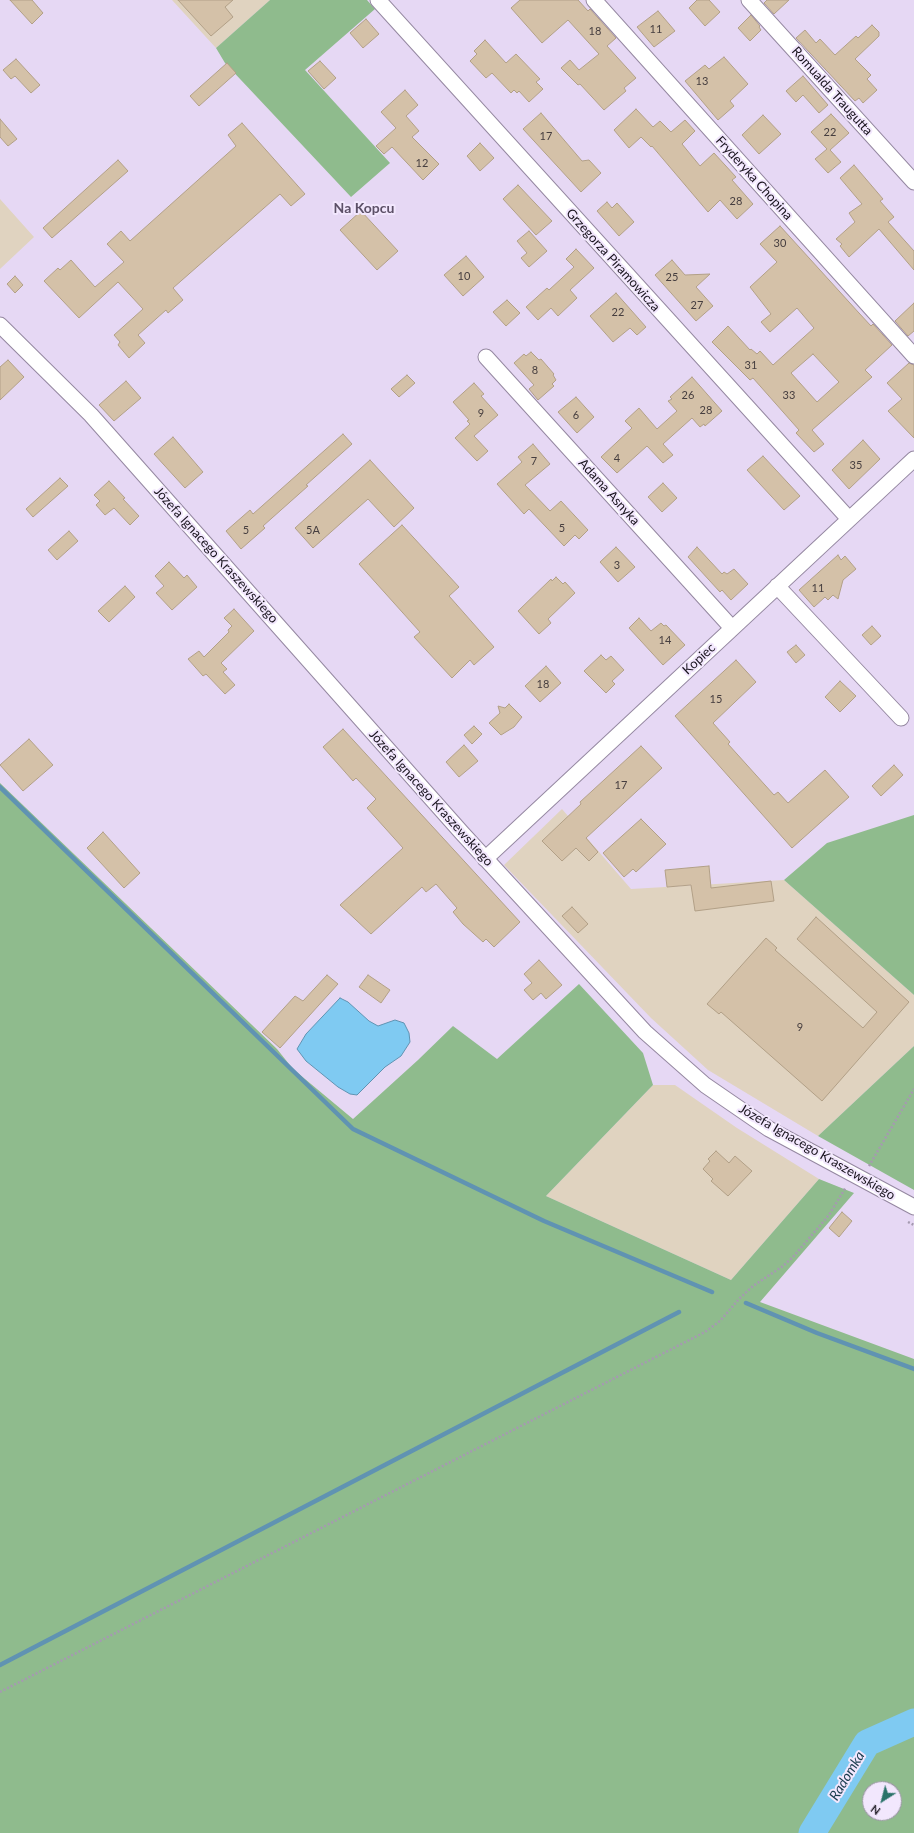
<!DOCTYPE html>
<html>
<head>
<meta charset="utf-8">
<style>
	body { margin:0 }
	#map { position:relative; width:914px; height:1833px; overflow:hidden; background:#e6d8f4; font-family:Lato,sans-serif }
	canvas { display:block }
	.north { position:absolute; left:862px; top:1781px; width:40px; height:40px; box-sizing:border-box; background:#f2e7fd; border:1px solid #9a92a3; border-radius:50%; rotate:216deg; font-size:11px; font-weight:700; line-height:16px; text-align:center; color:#17121c }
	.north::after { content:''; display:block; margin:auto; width:14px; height:18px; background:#2a7269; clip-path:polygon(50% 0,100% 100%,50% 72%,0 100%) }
</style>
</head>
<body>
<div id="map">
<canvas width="914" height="1833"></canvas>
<div class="north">N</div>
</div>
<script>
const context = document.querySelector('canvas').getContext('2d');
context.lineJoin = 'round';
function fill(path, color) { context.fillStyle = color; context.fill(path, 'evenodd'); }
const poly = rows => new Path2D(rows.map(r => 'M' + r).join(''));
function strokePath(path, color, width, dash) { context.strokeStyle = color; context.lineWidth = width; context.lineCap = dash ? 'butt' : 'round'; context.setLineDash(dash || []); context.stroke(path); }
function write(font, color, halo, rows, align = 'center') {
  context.font = font + ' Lato,sans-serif'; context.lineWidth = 4; context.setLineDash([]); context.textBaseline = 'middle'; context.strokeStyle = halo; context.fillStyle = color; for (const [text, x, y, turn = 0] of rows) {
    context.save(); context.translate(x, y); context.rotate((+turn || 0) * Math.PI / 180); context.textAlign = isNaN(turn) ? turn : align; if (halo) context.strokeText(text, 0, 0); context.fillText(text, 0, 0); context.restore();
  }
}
fill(poly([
	[172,0,270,0,216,48],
	[0,199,34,237,0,269],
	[562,809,631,889,784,880,914,995,914,1046,818,1136,708,1070,651,1018,504,865],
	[653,1085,675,1085,737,1128,819,1179,731,1280,546,1196]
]), '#e0d3c0');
fill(poly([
	[270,0,367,0,375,9,305,70,390,163,351,197,225,63,216,48],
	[0,783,277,1049,293,1069,353,1119,418,1060,453,1026,497,1059,579,984,643,1053,653,1085,546,1196,731,1280,819,1179,854,1193,760,1302,914,1359,914,1833,0,1833],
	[870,1789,894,1789,894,1813,870,1813],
	[914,815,914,995,784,880,827,843],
	[914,1046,914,1190,818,1136]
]), '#8fbb8d');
const water = poly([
	[340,998,348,1002,369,1021,378,1026,395,1020,404,1023,409,1033,410,1042,401,1056,385,1067,357,1095,350,1094,338,1087,306,1061,297,1049,306,1034,340,998]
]);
fill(water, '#7fcaf2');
strokePath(water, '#6093b2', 1);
strokePath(poly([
	[0,787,353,1129,544,1221,712,1292],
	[746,1303,817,1333,914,1369],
	[0,1665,679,1312]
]), '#6093b2', 4.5);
strokePath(poly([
	[812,1833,867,1743,914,1722]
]), '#7fcaf2', 27);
const building = poly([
	[10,0,32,0,43,13,32,24,10,0],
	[178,0,233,0,225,7,233,17,211,36,178,0],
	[520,0,578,0,588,11,590,9,616,38,607,46,636,78,624,88,626,91,604,110,580,84,578,85,561,68,570,60,579,70,599,54,568,20,542,43,511,8,520,0],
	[697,0,709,0,720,12,705,26,689,8,697,0],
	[767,0,789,0,774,14,764,3,767,0],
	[658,11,675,31,654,47,637,27,658,11],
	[751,15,760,26,759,27,761,30,750,41,738,28,751,15],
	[366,19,379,34,363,48,350,33,366,19],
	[872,25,879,32,879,36,855,59,871,75,867,79,877,90,863,103,859,98,855,101,796,38,805,30,816,43,820,39,835,55,856,36,858,38,872,25],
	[485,40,506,63,516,54,540,79,536,82,543,89,529,102,519,91,517,93,514,90,511,93,492,73,486,78,470,61,477,54,474,51,485,40],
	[724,57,748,84,730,101,734,106,718,120,685,81,705,65,709,69,724,57],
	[16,59,40,85,31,93,15,76,11,79,3,70,16,59],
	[320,61,336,78,324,89,308,71,320,61],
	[227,63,236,73,199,106,190,96,227,63],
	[803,76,828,105,819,113,803,95,796,102,786,91,803,76],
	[405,90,418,105,406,116,419,131,412,137,439,164,423,180,392,147,384,154,376,146,396,128,381,112,405,90],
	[636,109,653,127,660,121,671,132,685,120,695,131,682,144,700,166,714,153,736,177,732,180,753,204,737,219,720,200,708,212,652,146,651,147,641,137,629,148,614,130,636,109],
	[541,113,582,161,589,160,601,173,581,192,523,129,541,113],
	[831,114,849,133,830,150,841,162,828,173,815,159,827,149,811,132,831,114],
	[763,115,781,134,759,154,742,135,763,115],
	[0,119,17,139,8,146,0,137,0,119],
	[242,123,305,194,291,206,280,194,173,288,183,300,168,313,166,310,138,335,145,343,129,358,118,345,120,342,114,335,143,309,118,282,79,318,44,281,58,268,60,270,71,260,95,287,124,262,107,244,121,231,130,241,236,146,228,135,242,123],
	[480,143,494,158,480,171,467,156,480,143],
	[118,160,128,171,52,238,43,228,118,160],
	[854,165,883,199,880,201,894,217,888,222,914,251,914,270,879,229,849,257,840,246,842,244,836,239,855,222,849,213,862,204,840,178,854,165],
	[518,185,552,221,536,235,503,199,518,185],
	[607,202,612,208,617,203,634,222,619,236,597,211,607,202],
	[361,211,398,251,377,270,340,230,361,211],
	[780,226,859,313,871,326,873,324,892,345,865,370,872,377,812,430,824,444,814,452,796,433,799,430,753,378,750,380,712,342,728,326,750,350,751,349,757,354,760,351,773,365,814,328,797,308,770,332,761,322,771,314,750,287,777,262,760,244,780,226],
	[813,354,839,382,817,402,791,373,813,354],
	[529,231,547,251,529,267,521,258,527,253,517,241,529,231],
	[576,249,594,268,570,290,577,298,558,316,551,308,538,320,526,307,547,288,549,290,574,267,566,259,576,249],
	[466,256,484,277,463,296,444,275,466,256],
	[672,260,685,275,710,274,696,287,713,306,696,321,655,275,672,260],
	[15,276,23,285,15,293,7,284,15,276],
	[616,293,646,327,637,335,630,328,613,342,590,316,616,293],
	[507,300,520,313,506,326,493,312,507,300],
	[914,303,914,331,908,336,895,321,914,303],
	[531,352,539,360,541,359,554,374,553,375,556,380,552,384,554,386,538,400,529,389,534,385,514,363,524,354,526,356,531,352],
	[8,360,24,377,0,400,0,367,8,360],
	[909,363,914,365,914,438,888,411,902,399,887,383,909,363],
	[407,375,415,383,399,397,391,389,407,375],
	[692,377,722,411,705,426,704,424,700,427,692,418,663,444,673,455,663,463,647,446,617,473,601,457,632,428,625,421,639,408,657,429,677,411,668,401,672,399,670,397,692,377],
	[126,381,141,398,114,421,99,405,126,381],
	[474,383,484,394,481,396,498,415,474,436,488,451,477,461,455,438,470,424,467,421,469,420,453,402,474,383],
	[576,397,594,417,577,433,558,412,576,397],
	[343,434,352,444,306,485,308,486,263,526,265,528,241,549,226,531,250,510,253,514,343,434],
	[173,437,203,472,185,488,154,454,173,437],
	[863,440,880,459,849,489,832,470,863,440],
	[533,444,550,464,525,485,550,511,561,501,588,530,579,539,575,535,564,546,529,509,524,514,497,484,522,462,518,457,533,444],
	[763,456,800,496,784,510,747,470,763,456],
	[370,460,414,508,394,527,368,499,313,548,295,528,370,460],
	[60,478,68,486,33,517,26,509,60,478],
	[109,481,125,498,123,499,139,516,130,525,114,508,105,515,96,505,100,501,94,495,109,481],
	[663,483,677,498,662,512,648,497,663,483],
	[402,525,459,587,449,596,494,647,474,665,470,660,452,678,414,637,420,632,359,564,402,525],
	[69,531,78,541,57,560,48,550,69,531],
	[616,547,635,567,618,582,600,562,616,547],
	[697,547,722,574,724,572,727,574,734,569,748,584,731,600,722,590,720,592,688,557,697,547],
	[838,555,841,560,845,556,856,569,843,580,838,599,833,595,828,600,825,597,814,607,799,590,838,555],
	[169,562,184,578,187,575,197,587,172,610,156,593,164,586,155,576,169,562],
	[556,577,563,584,565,582,575,593,548,619,551,623,539,634,518,611,551,579,552,581,556,577],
	[125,586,135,597,109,622,98,611,125,586],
	[234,609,254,631,221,663,227,669,223,672,235,685,225,694,206,674,203,676,188,659,199,651,204,657,229,632,228,630,232,626,224,618,234,609],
	[639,618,651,631,661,623,664,626,666,625,685,645,663,665,629,628,639,618],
	[872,626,881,636,871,645,862,635,872,626],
	[796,645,805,655,796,663,787,652,796,645],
	[601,655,606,660,611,656,624,670,612,681,615,684,606,693,584,671,601,655],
	[736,660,756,682,713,723,730,742,728,744,774,795,778,792,788,803,825,770,849,797,792,848,675,716,736,660],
	[546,666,561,683,540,702,525,686,546,666],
	[840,681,856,696,840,712,825,697,840,681],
	[509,704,522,717,514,727,501,735,489,723,500,713,498,706,505,708,509,704],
	[474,726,482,734,472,744,464,735,474,726],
	[343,729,520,922,494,947,486,939,483,942,463,924,453,912,457,908,436,884,426,892,422,887,371,934,340,905,403,848,367,808,376,799,356,778,353,781,323,747,343,729],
	[29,739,53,765,23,791,0,765,29,739],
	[464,745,478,761,459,777,446,762,464,745],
	[641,746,662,768,586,838,598,852,589,861,576,848,562,861,542,841,581,804,580,802,641,746],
	[894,765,903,775,881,796,872,786,894,765],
	[641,819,666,844,636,872,633,869,624,877,603,853,641,819],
	[103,832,140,873,124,888,87,848,103,832],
	[709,866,711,888,771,881,774,901,695,911,691,885,667,887,665,870,709,866],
	[572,907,588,924,578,933,562,916,572,907],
	[816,917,909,1002,822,1101,721,1012,719,1014,707,1004,766,938,777,948,775,950,863,1028,877,1012,797,939,816,917],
	[539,960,562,985,546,999,541,993,533,1000,524,990,532,983,524,974,539,960],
	[327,975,338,984,280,1048,262,1032,295,996,303,1001,327,975],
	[368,975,390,990,381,1003,359,987,368,975],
	[716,1151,729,1163,735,1156,752,1171,728,1196,711,1181,713,1179,703,1169,710,1161,708,1159,716,1151],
	[842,1212,852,1221,839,1237,829,1228,842,1212]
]);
fill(building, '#d4c1a8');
strokePath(building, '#b2a087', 1);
const minor = poly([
	[378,0,849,519],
	[594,0,914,356],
	[749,0,914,182],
	[0,325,91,415,462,833,645,1032,705,1085,769,1129,914,1207],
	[486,357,732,628],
	[777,586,901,718],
	[485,859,914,459]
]);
strokePath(minor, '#9588a1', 17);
strokePath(poly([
	[869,1166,914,1089],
	[908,1222,914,1225],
	[0,1692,705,1332,720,1321,739,1299,753,1286,783,1266,793,1257,829,1215,846,1187]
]), '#a59ab0', 2.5, [2, 2]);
strokePath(minor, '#fff', 15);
write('11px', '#463e3f', null, [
	["11",656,29],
	["18",595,31],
	["13",702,81],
	["22",830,132],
	["17",546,136],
	["12",422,163],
	["28",736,201],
	["30",780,243],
	["10",464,276],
	["25",672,277],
	["27",697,305],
	["22",618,312],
	["31",751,365],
	["8",535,370],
	["26",688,395],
	["33",789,395],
	["28",706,410],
	["9",481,413],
	["6",576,415],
	["4",617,458],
	["7",534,461],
	["35",856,465],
	["5",562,528],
	["5",246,530],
	["5A",313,530],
	["3",617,565],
	["11",818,588],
	["14",665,640],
	["18",543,684],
	["15",716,699],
	["17",621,785],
	["9",800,1027]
]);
write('13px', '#17121c', '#f2e7fd', [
	["Romualda Traugutta",832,91,48],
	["Fryderyka Chopina",754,178,48],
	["Grzegorza Piramowicza",613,260,48],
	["Adama Asnyka",609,492,48],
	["Józefa Ignacego Kraszewskiego",216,555,48],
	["Kopiec",699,659,-43],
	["Józefa Ignacego Kraszewskiego",431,798,48],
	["Józefa Ignacego Kraszewskiego",817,1152,30]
]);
write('bold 14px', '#5c5067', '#f2e7fd', [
	["Na Kopcu",364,208]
]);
write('italic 14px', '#1c3e4f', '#f2e7fd', [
	["Radomka",847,1776,-59]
]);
</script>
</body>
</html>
